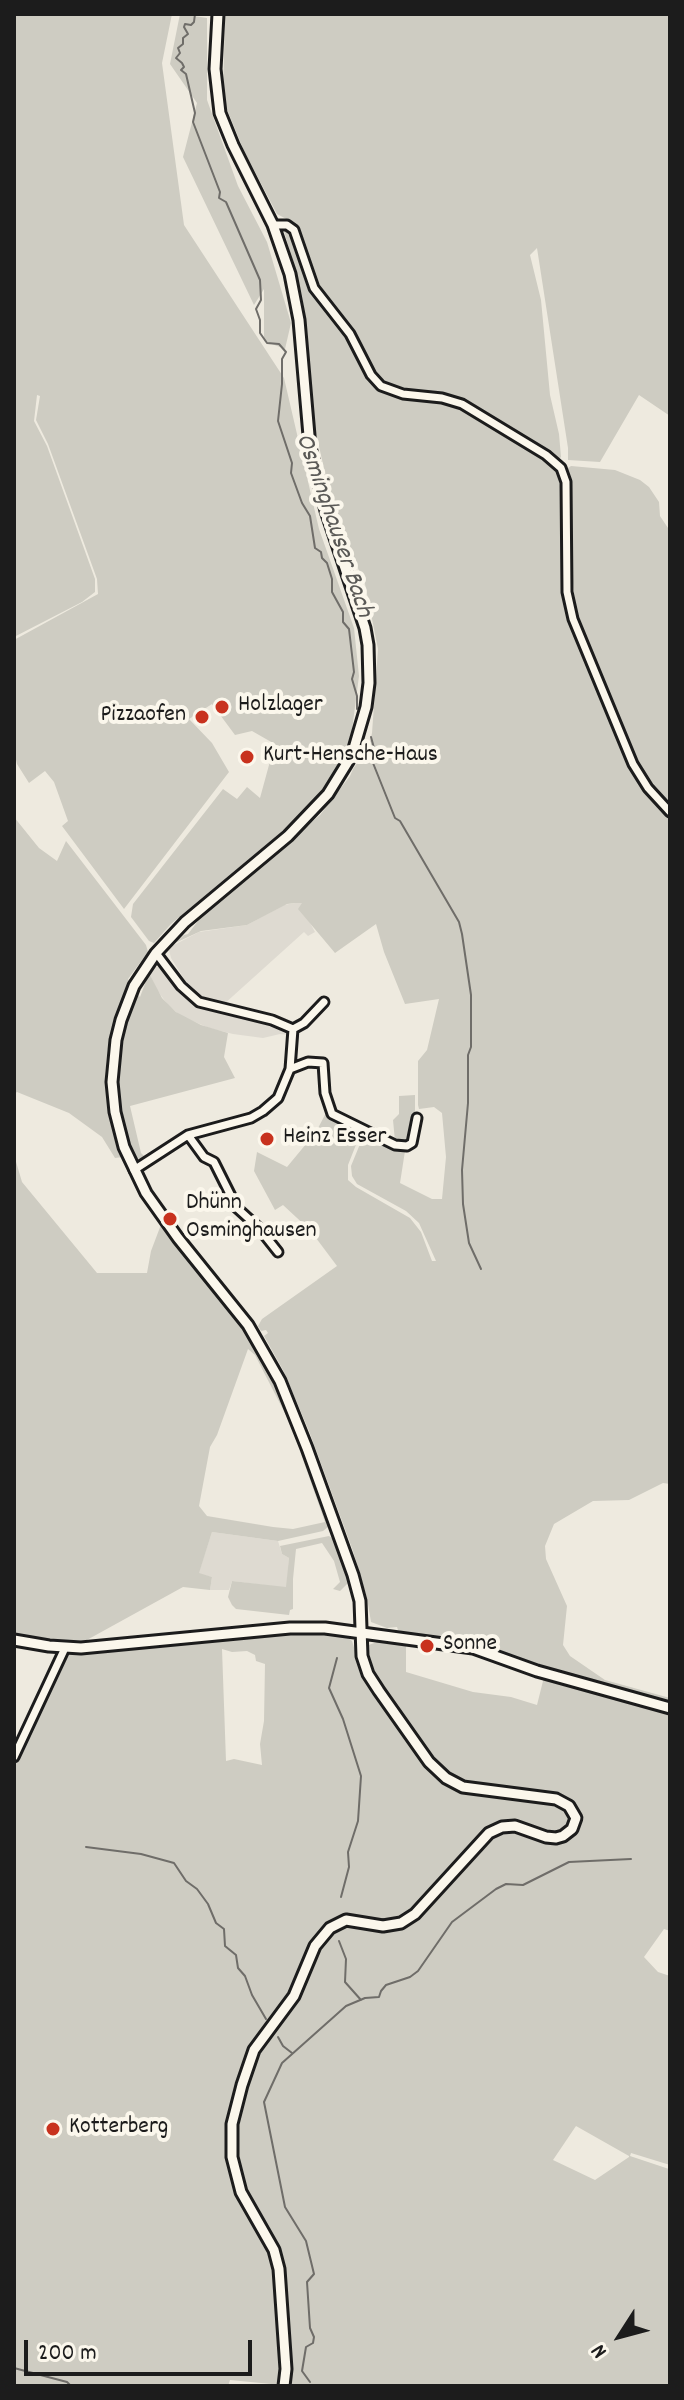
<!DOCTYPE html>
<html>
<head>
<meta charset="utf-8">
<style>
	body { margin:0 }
	#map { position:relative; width:684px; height:2400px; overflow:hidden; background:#eeeadf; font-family:Dekko,sans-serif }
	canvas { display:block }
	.frame { position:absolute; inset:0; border:16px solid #1c1c1c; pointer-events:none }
	.north { position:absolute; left:580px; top:2296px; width:80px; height:80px; -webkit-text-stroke:6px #fbf7ec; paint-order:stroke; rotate:234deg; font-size:22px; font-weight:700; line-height:32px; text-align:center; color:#1c1c1c }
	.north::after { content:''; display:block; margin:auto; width:28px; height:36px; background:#1c1c1c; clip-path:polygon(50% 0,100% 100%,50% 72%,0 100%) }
	.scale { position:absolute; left:24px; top:2340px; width:228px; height:36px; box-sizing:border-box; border:4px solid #1c1c1c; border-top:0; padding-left:10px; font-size:24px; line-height:28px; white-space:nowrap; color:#1c1c1c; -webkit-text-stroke:6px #fbf7ec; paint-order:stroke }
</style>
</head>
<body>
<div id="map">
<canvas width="684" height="2400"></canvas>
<div class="frame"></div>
<div class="north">N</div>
<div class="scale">200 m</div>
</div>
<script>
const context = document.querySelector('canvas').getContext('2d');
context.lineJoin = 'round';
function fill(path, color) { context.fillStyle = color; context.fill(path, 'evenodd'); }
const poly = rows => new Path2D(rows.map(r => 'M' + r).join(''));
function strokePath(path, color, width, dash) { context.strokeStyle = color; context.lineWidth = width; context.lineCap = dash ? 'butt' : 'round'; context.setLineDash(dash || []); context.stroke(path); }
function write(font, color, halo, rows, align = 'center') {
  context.font = font + ' Dekko,sans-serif'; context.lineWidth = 8; context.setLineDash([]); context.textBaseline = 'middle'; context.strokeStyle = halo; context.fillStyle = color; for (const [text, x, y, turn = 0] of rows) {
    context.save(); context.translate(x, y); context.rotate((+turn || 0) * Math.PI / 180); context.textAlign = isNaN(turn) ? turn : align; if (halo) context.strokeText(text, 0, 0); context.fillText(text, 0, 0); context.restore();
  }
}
fill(poly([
	[295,903,304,903,308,919,315,932,308,936,304,932,223,1005,198,996,191,990,171,958,169,950,172,946,199,932,247,925,284,905],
	[154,967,160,967,188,1000,199,1007,275,1025,286,1029,289,1035,280,1034,263,1038,233,1034,209,1028,181,1016,168,1005,157,990,149,973],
	[212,1532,278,1541,282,1554,289,1558,287,1588,232,1581,229,1590,210,1590,212,1577,198,1574]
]), '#dedad1');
fill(poly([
	[14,14,172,14,162,63,184,225,284,378,319,529,354,628,359,676,352,730,341,763,319,797,298,818,171,924,154,943,149,941,131,917,133,904,223,789,237,799,247,787,260,798,272,754,273,743,252,731,235,735,212,704,189,719,212,743,229,772,124,909,62,826,68,821,54,782,45,771,29,783,17,764,14,751,14,640,98,594,97,579,48,444,36,420,40,396,37,395,34,421,47,446,95,579,95,592,82,602,14,637],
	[180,14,207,18,207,100,238,186,267,242,291,323,285,349,264,341,264,289,254,305,183,157,197,103,170,64],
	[225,14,670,14,670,416,639,395,600,462,568,460,568,448,537,248,530,255,541,300,550,395,559,434,561,457,559,459,465,401,441,395,397,389,384,382,368,363,351,330,315,283,299,233,292,222,277,214,244,151,226,107,223,93],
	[285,230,291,234,314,294,350,340,368,376,379,389,395,396,441,401,462,408,554,466,559,472,562,484,562,591,568,619,631,770,640,786,670,817,670,1484,663,1483,629,1500,593,1501,554,1524,545,1546,546,1559,567,1606,563,1645,570,1656,605,1680,670,1698,670,1704,539,1667,466,1643,415,1636,398,1630,397,1627,387,1628,371,1622,367,1598,353,1551,309,1431,283,1370,264,1336,268,1333,266,1330,261,1331,258,1326,262,1319,337,1266,310,1230,283,1205,275,1210,254,1171,257,1152,287,1167,316,1132,327,1111,361,1132,348,1165,348,1180,356,1187,410,1218,421,1232,432,1261,436,1261,419,1223,406,1211,357,1184,352,1176,351,1166,360,1144,366,1140,384,1145,411,1148,414,1149,405,1151,400,1183,432,1199,442,1199,446,1157,442,1113,434,1107,419,1109,418,1105,418,1061,427,1050,439,999,405,1004,384,952,376,924,335,953,298,909,302,903,295,903,287,904,247,925,201,931,175,943,184,935,188,934,201,917,215,904,320,815,350,776,353,769,369,746,372,733,378,649,365,584,335,517,313,420,307,329,302,295,284,231],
	[571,466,615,470,640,480,649,487,659,502,660,516,670,531,670,806,650,784,632,757,576,614,570,551,568,473,568,468],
	[14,817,39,848,57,861,66,841,146,945,148,952,128,979,131,984,110,1037,107,1054,105,1080,107,1101,123,1157,115,1158,102,1137,69,1113,17,1092,14,1094],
	[149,973,162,998,176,1012,201,1025,228,1033,224,1057,235,1078,130,1106,141,1153,145,1157,139,1159,135,1157,129,1150,119,1111,117,1055,129,1011,136,993,140,997],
	[415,1095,415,1119,410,1141,395,1141,393,1120,399,1114,399,1096],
	[14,1155,22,1182,97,1273,147,1273,151,1251,162,1222,245,1328,276,1382,329,1520,328,1527,323,1531,278,1541,212,1532,199,1573,212,1577,210,1590,183,1587,85,1641,158,1635,156,1638,69,1645,14,1637],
	[248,1349,255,1355,290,1423,325,1522,293,1529,273,1527,207,1516,199,1506,210,1447,217,1435],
	[329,1536,336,1541,350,1581,340,1591,333,1589,340,1582,334,1561,322,1543,296,1549,293,1579,293,1609,290,1610,289,1615,236,1609,232,1605,228,1597,232,1581,286,1587,289,1558,282,1554,280,1546],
	[296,1631,342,1633,352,1641,358,1660,363,1658,366,1646,377,1642,406,1643,406,1672,473,1692,511,1697,537,1705,544,1677,670,1712,670,1931,664,1929,644,1957,658,1972,670,1976,670,2165,631,2153,630,2156,669,2169,670,2174,670,2386,292,2386,230,2380,228,2386,14,2386,14,1762,64,1657,76,1652],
	[222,1649,232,1652,247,1651,255,1655,256,1661,265,1664,264,1721,260,1744,262,1765,234,1759,226,1761],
	[576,2126,629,2156,629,2157,595,2180,553,2160]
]), '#ceccc2');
strokePath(poly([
	[195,14,194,22,191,25,185,24,184,27,188,34,183,38,183,44,178,48,180,53,176,58,182,63,184,67,181,70,186,74,195,113,193,122,220,192,219,198,226,202,260,280,261,300,256,309,260,320,260,333,267,343,279,344,286,352,282,359,282,384,278,421,292,463,291,473,302,503,310,516,315,548,321,552,322,558,327,563,332,579,332,592,343,612,343,622,349,629,354,672,352,679,357,696,357,709],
	[371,737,374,748,371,758,395,818,400,821,459,922,462,934,471,995,471,1047,468,1055,468,1103,462,1170,463,1204,469,1243,481,1269],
	[337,1658,329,1688,343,1719,361,1776,358,1821,348,1852,349,1867,341,1897],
	[86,1847,141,1854,174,1863,186,1881,197,1889,208,1904,216,1923,224,1929,225,1946,236,1955,238,1968,245,1976,252,1995,266,2019],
	[339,1941,346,1959,345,1982,361,2000],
	[278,2037,283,2046,292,2053],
	[14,2368,67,2382,71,2386],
	[310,2382,302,2371,306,2347,313,2343,314,2337,310,2328,307,2282,314,2274,306,2241,285,2207,264,2102,282,2063,346,2006,365,1998,379,1997,381,1991,386,1985,410,1977,418,1971,452,1922,496,1889,506,1884,523,1885,569,1862,631,1859]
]), '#6f6d69', 2);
const minor = poly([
	[273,225,287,225,294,230,314,288,350,334,371,375,381,386,403,394,442,398,462,404,546,455,561,468,566,482,567,592,573,619,633,764,648,788,670,812],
	[293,1029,304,1023,324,1002],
	[290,1069,308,1062,323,1063,325,1093,332,1114,395,1145,407,1146,412,1143,417,1118],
	[188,1135,204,1157,214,1162,237,1208,259,1228,278,1252],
	[134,1170,188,1135,251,1118,263,1111,278,1098,290,1069,293,1029,272,1020,199,1002,181,986,156,953],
	[14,1757,65,1648]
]);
const secondary = poly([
	[218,14,215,69,220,113,233,145,273,225,290,274,299,320,310,447,326,511,365,628,368,645,369,683,366,707,352,755,328,794,288,836,185,922,156,953,134,986,121,1020,116,1040,112,1082,115,1112,124,1147,146,1193,178,1238,248,1325,280,1381,307,1448,353,1575,360,1601,362,1656,368,1674,379,1691,429,1762,446,1778,463,1787,556,1799,569,1806,576,1818,572,1829,563,1836,556,1838,546,1837,515,1826,502,1827,489,1833,415,1914,401,1923,383,1926,346,1920,330,1928,315,1946,294,1996,254,2050,242,2085,232,2124,232,2157,241,2192,274,2250,279,2269,286,2369,284,2386],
	[14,1640,49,1646,81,1648,290,1628,325,1628,473,1648,537,1671,670,1708]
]);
strokePath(minor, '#1c1c1c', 13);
strokePath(secondary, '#1c1c1c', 15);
strokePath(minor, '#fbf7ec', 7);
strokePath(secondary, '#fbf7ec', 9);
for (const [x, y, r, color] of [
	[222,707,8,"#c8321e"],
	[202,717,8,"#c8321e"],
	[247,757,8,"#c8321e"],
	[267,1139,8,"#c8321e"],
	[170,1219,8,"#c8321e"],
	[427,1646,8,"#c8321e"],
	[53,2129,8,"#c8321e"]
]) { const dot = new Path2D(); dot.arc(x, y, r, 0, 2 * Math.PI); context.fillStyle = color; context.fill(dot); strokePath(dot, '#fbf7ec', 3); }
write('24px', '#1c1c1c', '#fbf7ec', [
	["Holzlager",238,707],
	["Pizzaofen",186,717,"right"],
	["Kurt-Hensche-Haus",263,757],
	["Heinz Esser",283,1139],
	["Dhünn",186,1205],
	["Osminghausen",186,1233],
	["Sonne",443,1646],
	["Kotterberg",69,2129]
], 'left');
write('italic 26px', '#5a5956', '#fbf7ec', [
	["Osminghauser Bach",332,526,71]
]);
</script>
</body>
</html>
